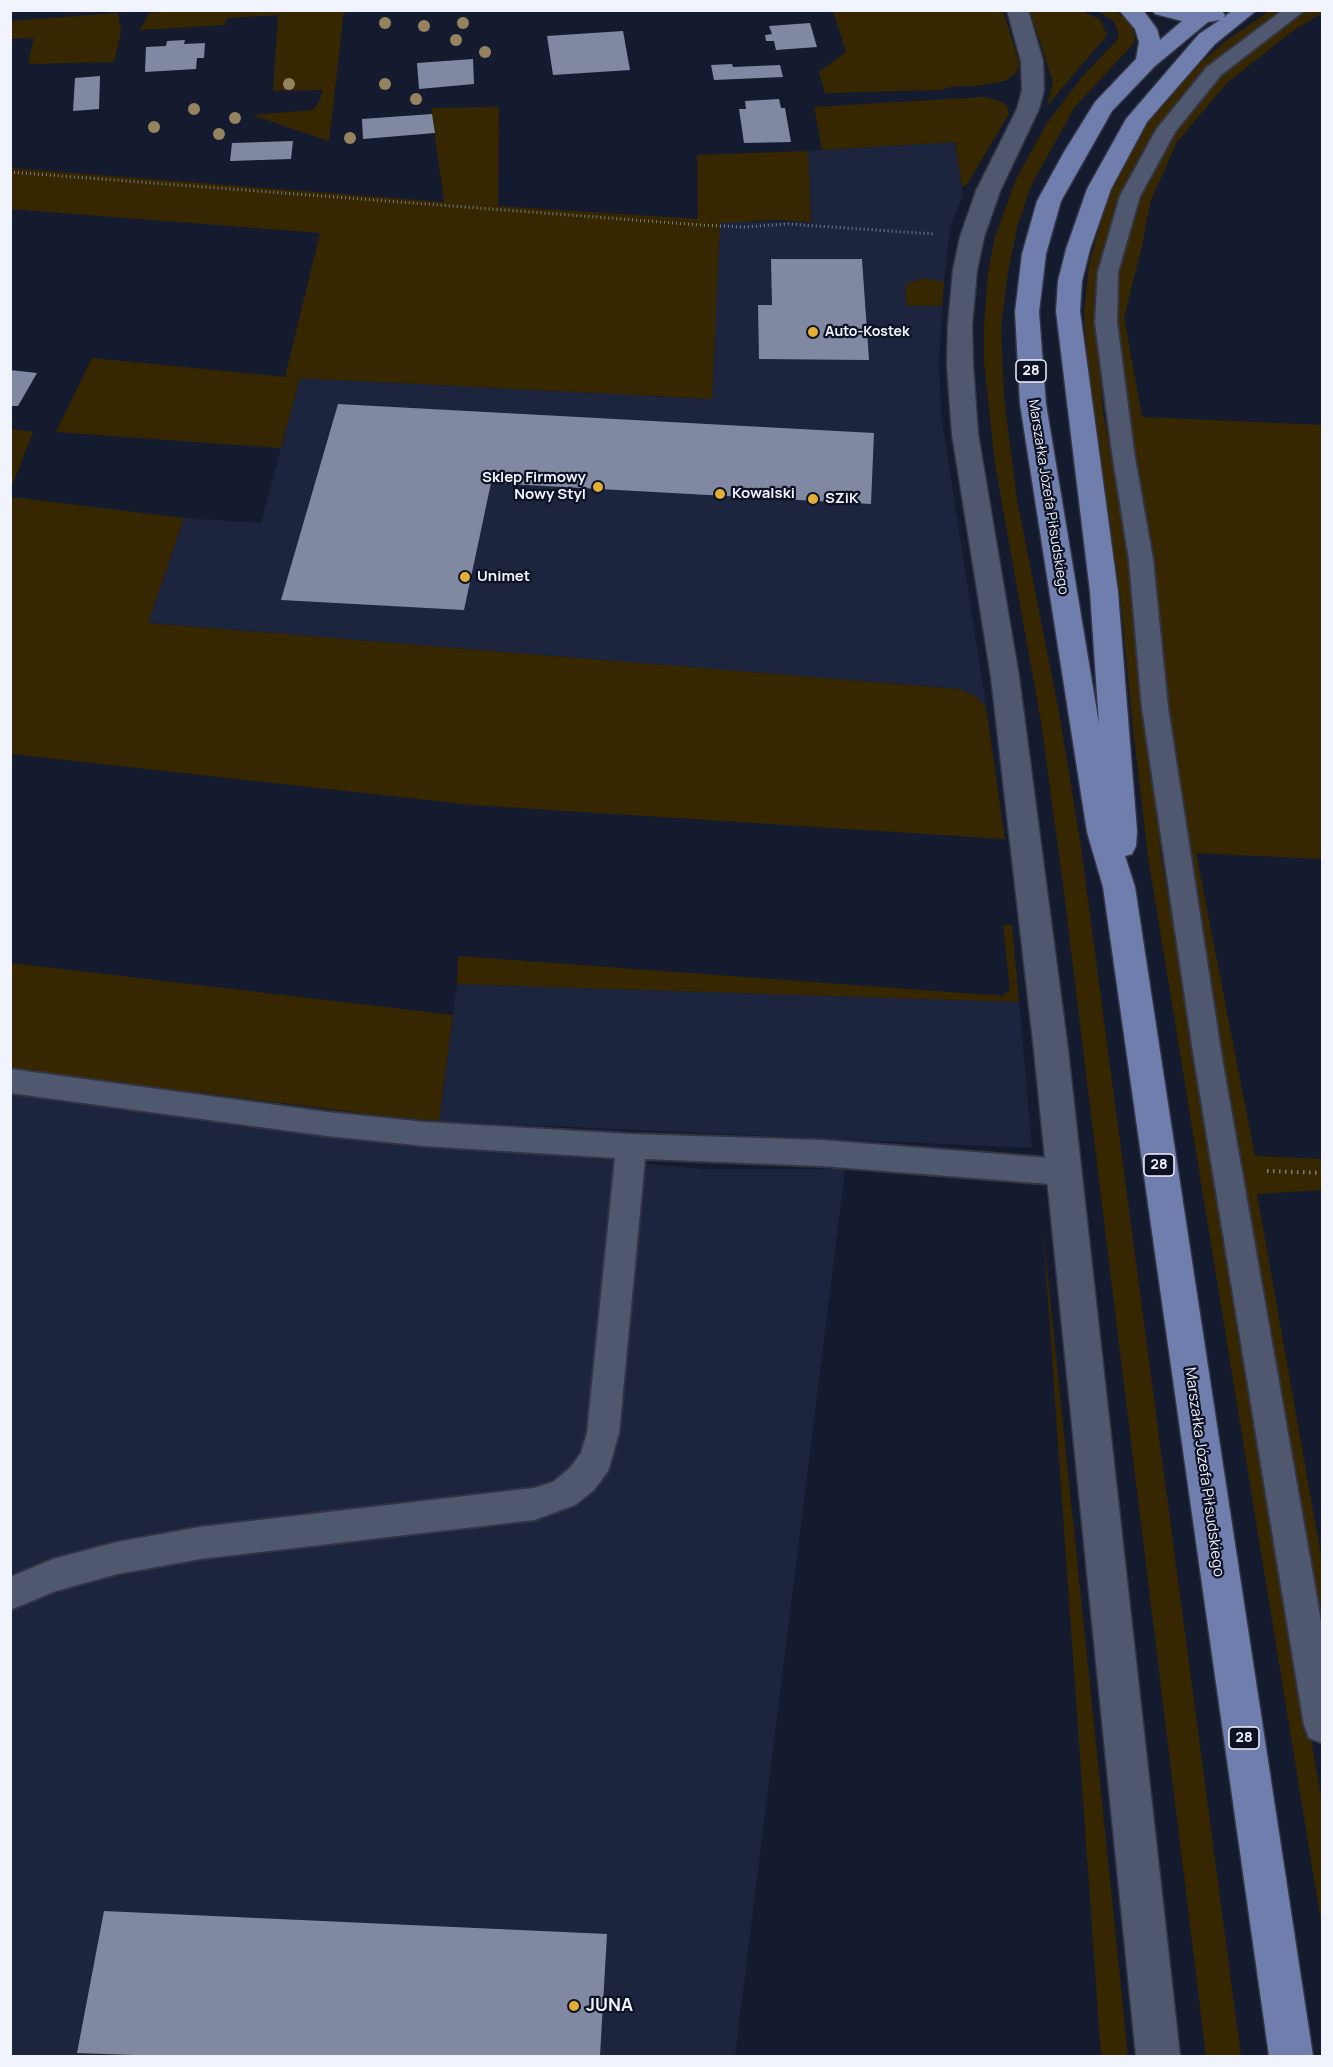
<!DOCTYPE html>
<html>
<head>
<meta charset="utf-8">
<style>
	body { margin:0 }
	#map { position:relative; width:1333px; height:2067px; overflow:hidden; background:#151b2f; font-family:Manrope,sans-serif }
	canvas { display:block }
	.frame { position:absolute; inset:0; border:12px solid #f1f4fd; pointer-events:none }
</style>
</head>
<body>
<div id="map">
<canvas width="1333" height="2067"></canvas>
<div class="frame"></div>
</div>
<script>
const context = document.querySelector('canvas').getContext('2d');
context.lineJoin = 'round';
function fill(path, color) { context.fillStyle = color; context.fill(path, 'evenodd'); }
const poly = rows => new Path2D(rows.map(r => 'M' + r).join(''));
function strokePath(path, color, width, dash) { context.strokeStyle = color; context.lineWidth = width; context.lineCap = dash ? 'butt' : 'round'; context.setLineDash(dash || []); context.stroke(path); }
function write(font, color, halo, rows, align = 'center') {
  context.font = font + ' Manrope,sans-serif'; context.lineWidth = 4.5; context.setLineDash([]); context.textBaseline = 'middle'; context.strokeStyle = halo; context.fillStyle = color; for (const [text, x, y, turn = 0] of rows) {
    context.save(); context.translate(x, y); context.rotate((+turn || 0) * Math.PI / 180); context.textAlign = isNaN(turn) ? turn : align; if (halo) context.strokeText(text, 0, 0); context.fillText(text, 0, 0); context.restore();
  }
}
fill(poly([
	[955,142,963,194,950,227,944,282,939,360,941,414,986,707,975,696,958,689,147,623,184,518,261,523,300,378,711,399,720,222,810,222,808,151],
	[457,984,1019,1002,1032,1148,439,1121],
	[11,1094,433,1144,703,1169,845,1169,735,2056,11,2056]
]), '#1d243d');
fill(poly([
	[178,11,344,11,329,141,252,115,313,110,319,102,323,90,273,91,278,15,227,18,225,25,140,30,149,13],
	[833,11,1003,11,1019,62,1018,69,1014,75,1004,81,977,86,954,86,940,90,825,93,819,72,846,52],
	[1030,11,1081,11,1100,19,1107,35,1047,106,1053,82],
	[1098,11,1115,11,1126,18,1133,27,1135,42,1074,108,1031,186,1017,228,1008,272,1001,327,1004,397,1017,500,1059,712,1081,847,1241,2056,1206,2056,1063,885,1042,728,995,464,984,363,984,326,988,273,995,237,1016,179,1047,123,1083,76,1117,40,1119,35,1114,21],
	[1269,11,1287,11,1213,65,1170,110,1144,148,1131,172,1111,222,1100,266,1095,315,1103,412,1133,571,1161,856,1322,1803,1322,1928,1148,856,1132,720,1121,603,1090,397,1084,313,1089,265,1109,193,1142,131,1160,106,1198,65,1226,41],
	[1305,11,1322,11,1322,13,1291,32,1227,83,1177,142,1151,200,1141,250,1124,317,1142,417,1322,425,1322,859,1196,853,1255,1156,1322,1159,1322,1190,1257,1194,1322,1561,1322,1650,1245,1209,1246,1192,1209,997,1116,341,1115,286,1119,262,1145,176,1159,152,1217,77,1286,22],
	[118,13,121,31,114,62,28,64,34,38,11,39,11,21],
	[984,97,1002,102,1007,106,1009,114,966,186,962,186,955,142,822,150,814,107],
	[499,107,498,206,698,219,697,155,808,151,811,222,776,220,720,223,712,399,300,378,281,448,56,432,92,358,285,377,320,233,11,209,10,168,444,202,431,108],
	[923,278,944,282,942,306,907,306,905,289,907,284],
	[11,429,33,432,11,488,10,429],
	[11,497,184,518,148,623,959,689,975,696,986,707,1005,839,473,805,11,754],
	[1003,925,1012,925,1019,1002,457,984,458,956,1003,996,1010,989],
	[11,963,453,1015,439,1121,376,1115,11,1069],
	[1043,1230,1109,1870,1128,2056,1101,2056]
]), '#372701');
fill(poly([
	[810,23,817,47,776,50,774,41,766,41,765,35,772,34,769,26],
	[623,31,630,70,553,75,547,36],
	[185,40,184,44,205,43,204,58,197,58,196,69,145,72,146,47,166,46,167,41],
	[473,59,474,84,419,89,417,63],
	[732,64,733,67,780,65,783,77,714,80,711,65],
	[100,76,99,109,73,111,75,78],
	[779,99,781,108,785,108,791,142,744,143,739,109,746,109,745,101],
	[432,114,435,133,363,139,362,119],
	[293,141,291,159,230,161,232,143],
	[771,259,862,259,869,360,759,359,758,305,772,305],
	[10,370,37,373,18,406,10,406],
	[338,404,874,433,871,504,491,483,464,610,281,600],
	[104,1911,607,1934,600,2056,162,2056,77,2053]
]), '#8189a2');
const lane = poly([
	[1283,10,1305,10,1221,75,1175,132,1140,196,1118,272,1117,322,1134,452,1153,560,1168,708,1222,1058,1322,1627,1322,1743,1309,1738,1304,1725,1194,1058,1142,708,1129,560,1112,452,1095,322,1098,272,1120,196,1156,130,1207,67,1283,10],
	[10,1069,327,1112,425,1122,631,1134,821,1140,1063,1159,1074,1163,1078,1172,1074,1181,1063,1185,821,1166,645,1159,619,1433,608,1471,594,1490,575,1505,534,1520,200,1559,117,1574,56,1591,10,1610,10,1577,53,1559,117,1542,200,1527,534,1488,553,1482,570,1468,581,1453,587,1433,615,1158,425,1146,327,1136,10,1093,10,1069]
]);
const street = poly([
	[1007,10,1028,10,1043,61,1044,90,1039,109,1000,191,984,237,977,270,972,325,973,365,978,434,1019,677,1068,1050,1180,2056,1136,2056,1034,1050,991,677,952,434,947,365,948,325,953,270,960,237,976,191,1017,109,1022,90,1021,61,1007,10]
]);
const primary = poly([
	[1119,10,1143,10,1157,29,1160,40,1182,21,1155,14,1152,10,1221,10,1225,15,1223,18,1233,10,1257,10,1215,44,1147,122,1111,189,1090,249,1082,281,1080,311,1118,592,1137,831,1136,846,1132,854,1125,856,1135,887,1313,2056,1269,2056,1103,887,1087,832,1020,404,1015,312,1022,254,1037,201,1064,152,1095,102,1136,59,1139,42,1135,29,1119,10],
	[1220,20,1199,34,1126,119,1087,189,1066,249,1058,281,1056,311,1090,592,1099,724,1046,404,1039,312,1046,254,1061,201,1112,111,1155,66,1208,22,1220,20]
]);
strokePath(lane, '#333544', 4);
strokePath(street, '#333544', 3);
strokePath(primary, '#333544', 3);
strokePath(poly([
	[10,172,700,225,743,227,788,224,934,234]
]), '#787c8c', 3, [1, 3]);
strokePath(poly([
	[1267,1171,1322,1173]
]), '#787c8c', 4, [1.5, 4.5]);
fill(lane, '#50586f');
fill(street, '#50586f');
fill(primary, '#707ead');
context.fillStyle = '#95825e';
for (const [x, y] of [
	[385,23],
	[463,23],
	[424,26],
	[456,40],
	[485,52],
	[289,84],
	[385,84],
	[416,99],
	[194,109],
	[235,118],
	[154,127],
	[219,134],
	[350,138]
]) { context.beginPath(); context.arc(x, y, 6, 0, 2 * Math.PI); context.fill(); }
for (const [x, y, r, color] of [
	[813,332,6,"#e2af34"],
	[598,487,6,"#e2af34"],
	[720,494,6,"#e2af34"],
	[813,499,6,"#e2af34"],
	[465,577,6,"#e2af34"],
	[574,2006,6,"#e2af34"]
]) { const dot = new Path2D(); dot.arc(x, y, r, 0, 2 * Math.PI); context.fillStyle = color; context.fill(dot); strokePath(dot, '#0d1224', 2); }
write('bold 14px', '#f1f4fd', '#0d1224', [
	["Auto-Kostek",825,332]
], 'left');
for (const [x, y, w] of [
	[1031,371,30],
	[1159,1165,30],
	[1244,1738,30]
]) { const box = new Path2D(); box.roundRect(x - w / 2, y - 11, w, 22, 4.5); context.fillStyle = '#0d1224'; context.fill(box); strokePath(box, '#f1f4fd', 1.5); }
write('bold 14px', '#f1f4fd', null, [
	["28",1031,371],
	["28",1159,1165],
	["28",1244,1738]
]);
write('14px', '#f1f4fd', '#0d1224', [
	["Marszałka Józefa Piłsudskiego",1048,497,81]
]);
write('bold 15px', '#f1f4fd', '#0d1224', [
	["Sklep Firmowy",586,478,"right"],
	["Nowy Styl",586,495,"right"],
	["Kowalski",732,494],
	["SZiK",825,499],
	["Unimet",477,577]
], 'left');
write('15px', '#f1f4fd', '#0d1224', [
	["Marszałka Józefa Piłsudskiego",1204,1472,82]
]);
write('bold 18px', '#f1f4fd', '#0d1224', [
	["JUNA",586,2006]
], 'left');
</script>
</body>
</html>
